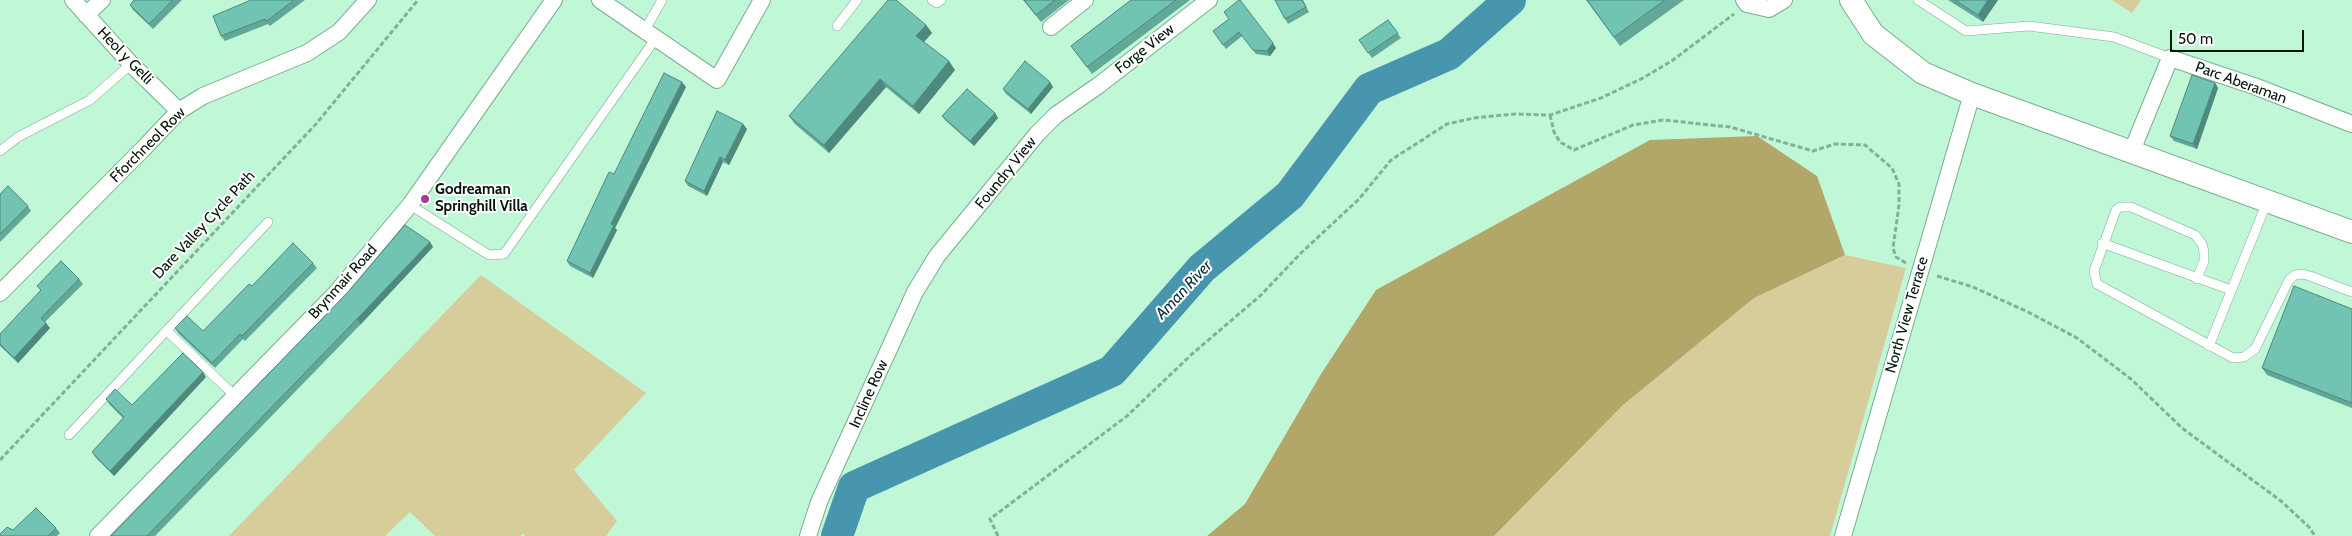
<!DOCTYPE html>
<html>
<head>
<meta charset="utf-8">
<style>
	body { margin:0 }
	#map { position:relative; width:2352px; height:536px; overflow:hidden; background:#c0f7d7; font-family:Cabin,sans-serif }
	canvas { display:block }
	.scale { position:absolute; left:2170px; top:30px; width:134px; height:22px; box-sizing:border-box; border:2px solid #02150b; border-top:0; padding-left:6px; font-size:15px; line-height:18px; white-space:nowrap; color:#02150b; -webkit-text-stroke:4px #fff; paint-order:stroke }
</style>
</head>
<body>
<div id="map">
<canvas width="2352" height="536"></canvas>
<div class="scale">50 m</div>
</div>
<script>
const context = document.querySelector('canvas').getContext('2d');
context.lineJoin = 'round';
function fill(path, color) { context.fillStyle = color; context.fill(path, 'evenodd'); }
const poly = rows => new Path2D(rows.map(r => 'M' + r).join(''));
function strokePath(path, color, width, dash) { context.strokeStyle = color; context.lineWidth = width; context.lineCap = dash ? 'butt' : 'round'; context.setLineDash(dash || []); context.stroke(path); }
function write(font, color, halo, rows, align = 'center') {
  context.font = font + ' Cabin,sans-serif'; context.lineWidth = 4; context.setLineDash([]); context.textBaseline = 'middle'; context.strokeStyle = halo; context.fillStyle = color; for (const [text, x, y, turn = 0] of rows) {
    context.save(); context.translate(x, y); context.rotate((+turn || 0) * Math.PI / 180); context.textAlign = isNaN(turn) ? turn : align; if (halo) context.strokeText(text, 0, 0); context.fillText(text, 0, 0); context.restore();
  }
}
fill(poly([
	[2112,0,2141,0,2132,13],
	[1845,255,1906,268,1830,536,1494,536,1623,405,1754,298],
	[481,275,646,393,574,470,617,521,606,536,525,536,523,534,520,536,435,536,410,512,385,536,229,536]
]), '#d6cd9a');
fill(poly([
	[1757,136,1817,176,1845,255,1754,298,1623,405,1494,536,1207,536,1245,504,1321,374,1376,290,1650,140]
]), '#b2a768');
strokePath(poly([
	[837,536,854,487,1112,371,1202,268,1290,195,1369,89,1449,54,1510,0]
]), '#4796ad', 32);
const lane = poly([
	[932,0,937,3,941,0],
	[1918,0,1966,31,2029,26,2114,37,2170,58],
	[837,26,857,0],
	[645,30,662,0],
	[0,151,18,137,90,100,131,64],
	[410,205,489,255,504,254,656,38],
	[2102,243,2231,290],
	[2197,279,2204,261,2204,252,2202,244,2195,235,2131,207,2120,207,2116,210,2094,271,2097,284,2233,358,2244,357,2255,349,2289,280,2295,275,2302,274,2310,276,2352,292],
	[167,331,235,396],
	[2209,346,2267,202],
	[69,435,268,222]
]);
const street = poly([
	[73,0,131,64,179,111],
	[600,0,717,80,762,0],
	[1744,0,1747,4,1769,9,1784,0],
	[86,15,102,0],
	[1051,27,1085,0],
	[2131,153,2170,58,2254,86,2352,124],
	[0,293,143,149,179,111,203,96,307,53,339,32,368,0],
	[98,536,336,293,410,205,554,0],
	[808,536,819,502,895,336,915,292,937,256,1037,134,1056,115,1099,85,1209,0],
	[1843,536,1972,94]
]);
const secondary = poly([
	[1851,0,1873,34,1923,73,1972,94,2352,232]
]);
strokePath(lane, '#79ae90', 10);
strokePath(street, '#79ae90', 18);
strokePath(secondary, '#79ae90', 24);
strokePath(poly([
	[1550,115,1554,132,1560,142,1574,150,1633,125,1663,120,1730,127,1813,151,1835,144,1865,145,1892,168,1899,184,1899,205,1893,248,1896,257,1906,263],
	[1937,276,1973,287,2028,312,2077,338,2131,379,2182,428,2281,501,2309,527,2315,536],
	[0,460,316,124,418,0],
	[998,536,990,519,1127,416,1192,354,1260,296,1301,253,1359,199,1391,160,1447,124,1474,118,1515,114,1550,115,1601,98,1643,78,1673,60,1734,14]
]), '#84b097', 3, [5, 2.5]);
strokePath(lane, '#fff', 9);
strokePath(street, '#fff', 16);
strokePath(secondary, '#fff', 22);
fill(poly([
	[134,0,182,0,153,29,133,10,130,5],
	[251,0,305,0,270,26,268,24,225,41,221,36],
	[1023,0,1069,0,1041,22],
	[1131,0,1190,0,1092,74,1071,46],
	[1275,0,1303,0,1309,12,1288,24],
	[1586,0,1684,0,1620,46],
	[1948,0,1998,0,1983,22],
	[1229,19,1276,48,1270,56,1256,54,1242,36,1226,49,1213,31],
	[1388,20,1401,38,1372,58,1359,40],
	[926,25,932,33,924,42,955,70,919,114,886,87,829,153,795,124,789,116],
	[2215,83,2218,88,2197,149,2174,141,2170,136],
	[686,87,615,228,617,230,593,278,570,266,567,261,614,174],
	[1053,87,1031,114,1006,94,1003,89],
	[995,113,998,118,974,146,946,121,942,116],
	[743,124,747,129,729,165,723,162,707,196,688,186,685,181],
	[0,194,28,206,31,211,0,242],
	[430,242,433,247,361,324,155,536,111,536],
	[313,263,317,268,245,341,243,339,215,368,178,333,175,328,203,331,252,286],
	[79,279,83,284,45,322,50,328,18,363,0,346,0,334,41,291,37,286],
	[2352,309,2352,408,2267,375,2262,368],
	[206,377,114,476,95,457,92,452,123,418,109,404,106,399,132,405],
	[56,528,60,533,57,536,0,536,13,530]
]), '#61a899');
fill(poly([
	[1988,0,1998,0,1983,22,1978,15],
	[926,25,932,33,922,44,916,36],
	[1273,43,1276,48,1270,56,1267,51],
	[949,61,955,70,919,114,913,106],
	[880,79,886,87,829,153,824,145],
	[682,82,686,87,615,228,617,230,593,278,590,273,611,224],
	[1050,82,1053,87,1031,114,1028,109],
	[2215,83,2218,88,2197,149,2193,144],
	[995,113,998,118,974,146,970,141],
	[743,124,747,129,729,165,725,160],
	[720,157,723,162,707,196,704,191],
	[430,242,433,247,361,324,357,319],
	[46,323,50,328,18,363,14,358],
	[203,372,206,377,114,476,110,471]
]), '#4f887d');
const building = poly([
	[134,0,173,0,149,24,130,5,134,0],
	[251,0,294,0,267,21,265,19,221,36,213,16,251,0],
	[888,0,896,0,926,25,916,36,949,61,913,106,880,79,824,145,789,116,888,0],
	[1024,0,1055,0,1036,15,1024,0],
	[1131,0,1176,0,1087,67,1071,46,1131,0],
	[1239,0,1240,0,1273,43,1267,51,1253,50,1239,32,1223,45,1213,31,1229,19,1224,12,1239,0],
	[1275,0,1302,0,1306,7,1285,19,1275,0],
	[1587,0,1665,0,1614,37,1587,0],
	[1955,0,1988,0,1978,15,1955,0],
	[1388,20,1398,33,1368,53,1359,40,1388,20],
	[1025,61,1050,82,1028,109,1003,89,1025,61],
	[664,73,682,82,611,224,614,225,590,273,567,261,609,172,614,174,664,73],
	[2192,75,2215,83,2193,144,2170,136,2192,75],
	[967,89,995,113,970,141,942,116,967,89],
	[717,111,743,124,725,160,720,157,704,191,685,181,717,111],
	[8,186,28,206,0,234,0,194,8,186],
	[405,225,430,242,357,319,147,536,111,536,349,291,405,225],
	[293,243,313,263,242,336,240,334,212,363,175,328,187,316,203,331,249,284,252,286,293,243],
	[61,261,79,279,41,318,46,323,14,358,0,344,0,334,41,290,37,286,61,261],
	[2294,286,2352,309,2352,403,2262,368,2294,286],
	[183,353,203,372,110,471,92,452,124,417,106,399,115,389,132,405,183,353],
	[36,508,56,528,48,536,0,536,0,534,7,527,13,530,36,508]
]);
fill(building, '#71c3b2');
strokePath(building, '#4f887d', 1);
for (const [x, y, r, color] of [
	[425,199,5,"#ad3890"]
]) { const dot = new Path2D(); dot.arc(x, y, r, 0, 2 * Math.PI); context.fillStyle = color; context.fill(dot); strokePath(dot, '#fff', 2); }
write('15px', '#02150b', '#fff', [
	["Forge View",1145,49,-38],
	["Heol y Gelli",125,56,46],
	["Parc Aberaman",2241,83,20],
	["Fforchneol Row",148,145,-45],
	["Foundry View",1006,173,-51],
	["Dare Valley Cycle Path",204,225,-47],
	["Brynmair Road",343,282,-48],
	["North View Terrace",1907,315,-74],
	["Incline Row",869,394,-66]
]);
write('bold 15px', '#02150b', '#fff', [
	["Godreaman",435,190],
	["Springhill Villa",435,207]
], 'left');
write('italic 16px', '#0b313c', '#fff', [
	["Aman River",1184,290,-47]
]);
</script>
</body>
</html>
